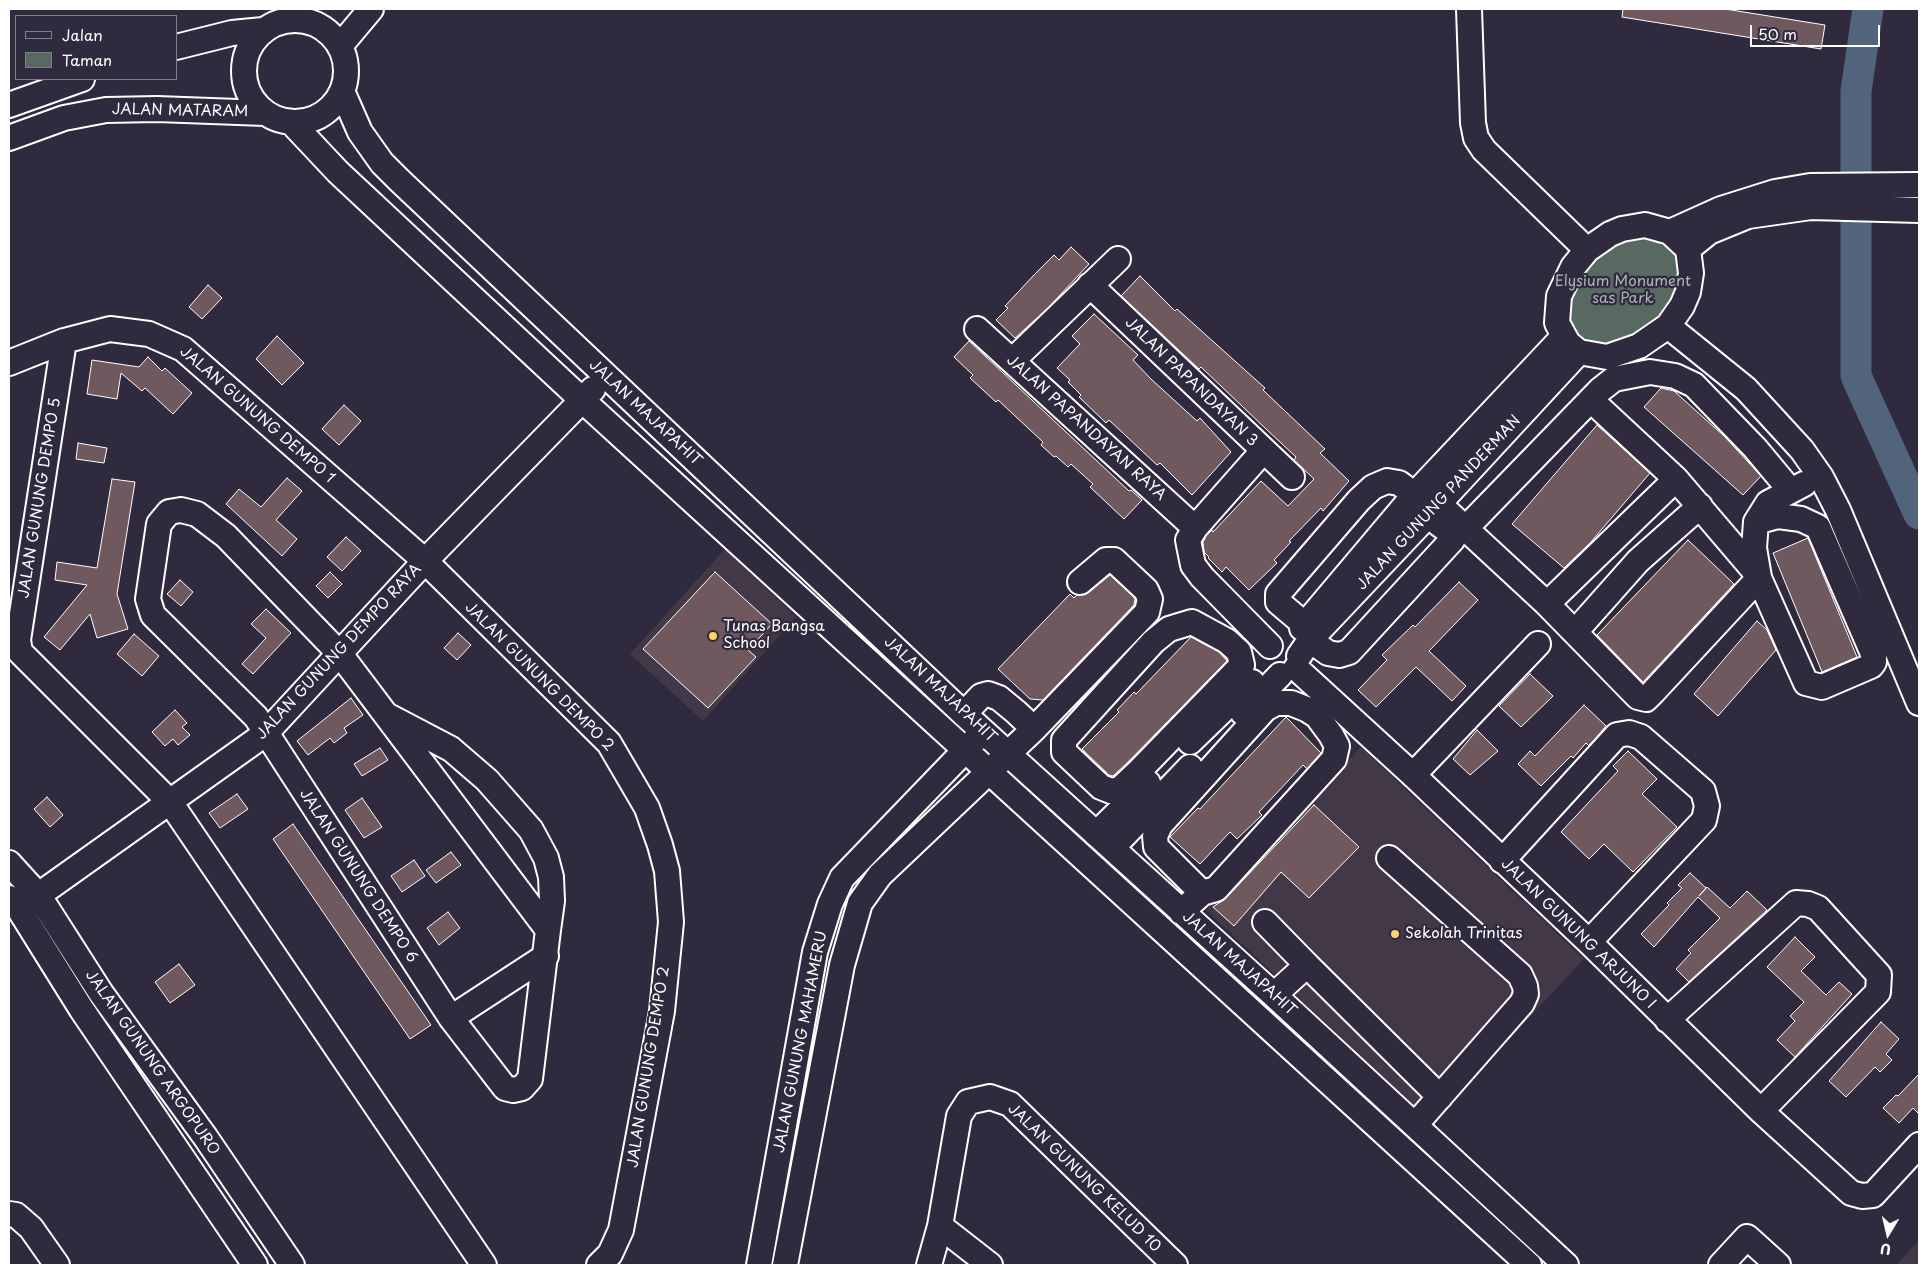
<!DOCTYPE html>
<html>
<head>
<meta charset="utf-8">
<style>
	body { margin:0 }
	#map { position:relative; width:1928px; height:1274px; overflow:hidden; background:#2f2a3d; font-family:"Playpen Sans",sans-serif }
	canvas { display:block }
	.frame { position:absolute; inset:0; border:10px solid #fff; pointer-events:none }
	.legend { position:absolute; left:15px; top:15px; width:162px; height:65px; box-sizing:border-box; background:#2f2a3d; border:1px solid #827f8b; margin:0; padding:6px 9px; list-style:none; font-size:15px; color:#fff }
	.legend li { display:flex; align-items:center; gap:10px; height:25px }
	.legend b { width:25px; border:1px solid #827f8b }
	.north { position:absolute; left:1863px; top:1209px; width:50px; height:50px; -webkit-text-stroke:4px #2f2a3d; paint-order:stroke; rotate:189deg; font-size:14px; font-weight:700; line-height:20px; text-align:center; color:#fff }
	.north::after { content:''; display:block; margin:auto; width:18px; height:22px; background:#fff; clip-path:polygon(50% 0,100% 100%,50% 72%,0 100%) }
	.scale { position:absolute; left:1750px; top:25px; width:130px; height:22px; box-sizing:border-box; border:2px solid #fff; border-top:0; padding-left:6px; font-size:15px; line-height:18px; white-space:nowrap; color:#fff; -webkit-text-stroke:4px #2f2a3d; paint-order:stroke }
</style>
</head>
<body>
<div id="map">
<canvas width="1928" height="1274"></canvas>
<div class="frame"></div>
<ul class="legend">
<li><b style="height:6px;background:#2f2a3d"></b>Jalan</li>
<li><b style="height:14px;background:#586961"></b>Taman</li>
</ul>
<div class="north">U</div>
<div class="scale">50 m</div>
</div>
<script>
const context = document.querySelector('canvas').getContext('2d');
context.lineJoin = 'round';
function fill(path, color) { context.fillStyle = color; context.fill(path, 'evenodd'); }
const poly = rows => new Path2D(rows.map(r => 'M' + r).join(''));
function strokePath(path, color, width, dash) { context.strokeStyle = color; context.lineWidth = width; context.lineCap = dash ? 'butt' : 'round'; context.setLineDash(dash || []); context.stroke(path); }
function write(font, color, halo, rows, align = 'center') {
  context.font = font + ' "Playpen Sans",sans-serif'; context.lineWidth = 4.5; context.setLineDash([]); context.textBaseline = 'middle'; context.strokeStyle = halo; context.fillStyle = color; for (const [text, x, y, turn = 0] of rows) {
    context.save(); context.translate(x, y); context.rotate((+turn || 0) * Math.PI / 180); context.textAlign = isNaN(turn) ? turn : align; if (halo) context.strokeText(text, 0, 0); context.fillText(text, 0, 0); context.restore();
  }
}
fill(poly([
	[725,549,796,617,703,721,630,654],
	[1361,747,1584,959,1431,1123,1206,910],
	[1919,1240,1919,1265,1896,1265,1902,1259]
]), '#423847');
fill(poly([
	[1644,227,1672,234,1686,290,1665,325,1617,352,1569,342,1564,292,1588,251]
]), '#586961');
strokePath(poly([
	[1868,9,1856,91,1856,376,1919,514]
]), '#51647c', 31);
const building = poly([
	[1623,9,1725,9,1825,25,1821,49,1622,17,1623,9],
	[1071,247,1089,264,1047,309,1015,338,996,320,1008,308,1005,306,1034,275,1054,255,1059,260,1071,247],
	[1140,276,1175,311,1177,309,1265,388,1263,390,1325,449,1320,453,1349,481,1323,511,1321,508,1289,541,1291,542,1274,560,1277,563,1249,590,1226,567,1222,572,1208,558,1209,557,1204,552,1203,542,1206,536,1212,530,1213,532,1261,481,1288,506,1314,479,1294,460,1296,457,1265,428,1201,367,1199,369,1121,296,1140,276],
	[208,285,222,298,202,319,189,307,208,285],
	[1094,314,1138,355,1133,360,1151,379,1197,421,1200,418,1231,452,1192,495,1160,463,1157,465,1109,420,1106,423,1079,397,1081,395,1068,382,1070,380,1057,368,1080,344,1072,336,1094,314],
	[277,336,304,363,282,385,256,359,277,336],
	[969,341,1129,491,1131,490,1142,500,1124,519,1090,487,1093,484,1071,464,1068,467,1056,456,1054,457,1041,445,1043,442,998,400,996,402,970,378,973,375,954,357,969,341],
	[148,357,162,371,165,368,192,393,173,414,145,388,142,391,121,373,117,399,87,394,92,360,139,367,148,357],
	[1661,388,1674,391,1724,436,1761,476,1743,495,1644,407,1661,388],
	[344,405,361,421,339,445,322,429,344,405],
	[1597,425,1650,473,1590,543,1564,568,1512,524,1597,425],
	[78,443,107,448,104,463,76,459,78,443],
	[287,478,302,491,276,520,297,539,282,556,226,504,239,489,261,507,287,478],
	[112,479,135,482,117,594,128,629,97,638,90,614,60,650,44,637,87,585,55,580,57,562,97,568,112,479],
	[346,537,361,551,342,571,327,557,346,537],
	[1808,538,1857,657,1822,672,1773,553,1808,538],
	[1688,540,1734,584,1643,682,1597,635,1688,540],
	[330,572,342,584,328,598,316,586,330,572],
	[715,572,772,624,748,650,756,657,708,708,643,649,715,572],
	[1110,575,1135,598,1134,605,1043,700,1030,699,998,669,1070,594,1074,598,1077,595,1088,593,1110,575],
	[180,580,193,592,181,606,167,594,180,580],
	[1459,582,1478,600,1429,651,1466,686,1452,701,1416,667,1376,707,1358,690,1387,660,1382,655,1413,625,1415,627,1459,582],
	[266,609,291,633,253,674,242,664,266,638,251,624,266,609],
	[1757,621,1767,630,1776,650,1718,716,1694,694,1757,621],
	[458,633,471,645,457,660,444,648,458,633],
	[134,634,159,656,142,676,117,654,134,634],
	[1191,637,1219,652,1227,661,1127,763,1113,776,1109,775,1082,749,1119,712,1117,710,1134,692,1136,694,1191,637],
	[1530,674,1553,696,1521,727,1499,706,1530,674],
	[351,698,363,715,344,728,347,733,334,743,330,738,308,755,297,741,351,698],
	[1584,705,1606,726,1589,746,1586,743,1573,758,1571,756,1541,786,1518,764,1530,751,1535,756,1584,705],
	[175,710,187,723,182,727,190,735,178,745,173,739,165,746,152,732,175,710],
	[1286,717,1321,753,1307,769,1303,765,1259,812,1262,815,1237,839,1230,832,1200,864,1170,837,1198,808,1200,809,1286,717],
	[1477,730,1498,751,1470,775,1453,759,1477,730],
	[380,748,388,760,362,776,354,764,380,748],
	[1628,751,1657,779,1642,794,1677,827,1633,872,1604,844,1589,859,1561,832,1618,771,1613,766,1628,751],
	[237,794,248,809,220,828,209,813,237,794],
	[47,797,63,815,50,827,34,809,47,797],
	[362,798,382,827,364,838,345,810,362,798],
	[1314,805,1359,847,1309,898,1281,872,1234,926,1213,907,1226,898,1314,805],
	[293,824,431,1025,410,1039,273,839,293,824],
	[451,852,461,865,436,883,426,870,451,852],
	[414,860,425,876,402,892,391,876,414,860],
	[1690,873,1706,888,1699,896,1707,887,1730,908,1747,891,1767,910,1689,982,1676,969,1691,953,1688,950,1720,918,1698,897,1654,947,1641,934,1669,905,1667,903,1682,888,1678,885,1690,873],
	[448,912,460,928,439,945,427,928,448,912],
	[1795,937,1815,957,1801,971,1826,995,1839,982,1852,994,1795,1057,1777,1040,1795,1021,1790,1016,1804,1002,1767,967,1795,937],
	[179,964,195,985,170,1003,155,982,179,964],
	[1881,1022,1899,1039,1886,1054,1892,1060,1880,1072,1875,1067,1846,1097,1829,1081,1881,1022],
	[1919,1074,1919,1114,1913,1108,1899,1123,1883,1108,1896,1095,1898,1096,1919,1074]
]);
fill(building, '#6f595f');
strokePath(building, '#fff', 1);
const minor = poly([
	[1469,9,1473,123,1476,138,1484,150,1587,250],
	'244 71a51 51 0 1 1 102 0a51 51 0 1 1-102 0Z',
	[340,46,371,9],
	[176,47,232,33,263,30],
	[342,91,360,132,382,163,399,180,964,714,1274,995,1566,1265],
	[9,105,82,79],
	[291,122,338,172,581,399,1529,1265],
	[9,138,64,118,106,110,157,109,265,113],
	[1645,225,1670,232,1688,249,1691,273,1688,292,1682,306,1668,326,1639,346,1607,357,1579,352,1568,343,1557,323,1559,296,1573,267,1587,250,1610,234,1622,229,1645,225],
	[1670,232,1721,209,1775,192,1810,186,1919,185],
	[1688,249,1709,232,1748,216,1811,207,1919,210],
	[1090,285,1292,477],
	[1668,326,1746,389,1802,450,1821,477,1838,510,1919,703],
	[977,329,1195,528],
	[64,341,18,640,20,652,170,802,484,1265],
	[1012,361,1118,259],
	[9,363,64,341,110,329,149,334,183,349,425,561,609,743,647,808,660,845,667,871,671,922,662,1011,621,1230,610,1254,599,1265],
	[1591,400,1676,479,1757,574],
	[1263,451,1195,528,1188,540,1193,565,1202,577,1270,646],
	[1439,504,1547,604,1638,697,1646,699,1653,692,1759,578,1806,683,1822,687,1871,666,1874,662,1874,656,1818,527,1801,519,1778,516,1756,522],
	[181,510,197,514,226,536,340,654,548,930,530,1079,522,1088,513,1090,505,1088,451,1018,256,717,153,615,148,599,159,524,169,512,181,510],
	[1465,529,1600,390,1614,379,1650,372,1675,376,1694,385,1755,448,1790,490],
	[1759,577,1754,548,1756,522,1768,503,1804,484],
	[1547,604,1676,479],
	[1304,624,1278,602,1278,594,1359,500,1373,487,1387,481,1399,483,1427,504],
	[1302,628,1415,494,1563,337],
	[1575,632,1638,561,1700,506],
	[1310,640,1328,653,1339,655,1349,652,1453,539,1451,533,1431,518],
	[1299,656,1310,640,1433,510,1579,352],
	[1296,668,1413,775,1589,942,1761,1111,1851,1193,1862,1196,1873,1195,1919,1145],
	[1243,713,1280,675],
	[964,714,981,696,988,694,999,698,1016,712,1034,729,1147,612,1150,599,1146,590,1114,560,1106,560,1080,582],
	[390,717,451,749,487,780,531,830,546,858,551,877,552,901,548,930],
	[1190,742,1252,682],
	[1137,773,1120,789,1111,791,1101,787,1064,752,1064,740,1153,642,1169,629,1192,622,1227,641,1239,652,1242,665,1137,773,1148,783],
	[1413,775,1538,644],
	[1096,834,1148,783],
	[1112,848,1190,767],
	[1389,858,1520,975,1525,986,1526,994,1522,1003,1415,1125],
	[1502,861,1617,735,1629,733,1641,737,1703,791,1707,806,1704,820,1589,942],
	[9,863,39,896,101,993,206,1138,292,1265],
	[9,898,19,909,82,1010,255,1265],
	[19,909,265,734,425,561,593,389],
	[1181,912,1202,893,1216,889,1334,759,1337,746,1331,735,1317,716,1306,709,1291,703,1276,703,1265,709,1160,825,1155,836,1156,847,1202,893],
	[1265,922,1307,965,1274,995],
	[1307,965,1440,1097],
	[451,1018,546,956],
	[1667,1020,1796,903,1808,904,1818,908,1879,975,1878,992,1761,1111],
	[9,1214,16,1215,31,1228,57,1265],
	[940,1226,990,1265],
	[759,1265,815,952,830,904,842,878,975,740],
	[785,1265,842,965,860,903,880,875,1034,729],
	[929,1265,940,1226,959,1116,968,1102,990,1097,1010,1104,1175,1265],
	[1721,1265,1747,1237,1778,1265]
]);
strokePath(minor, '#fff', 28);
strokePath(minor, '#2f2a3d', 24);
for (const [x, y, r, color] of [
	[713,636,5,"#ffd166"],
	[1395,934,5,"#ffd166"]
]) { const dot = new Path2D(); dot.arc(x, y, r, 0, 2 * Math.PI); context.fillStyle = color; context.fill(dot); strokePath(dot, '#2f2a3d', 2); }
write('15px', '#fff', '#2f2a3d', [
	["JALAN MATARAM",180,111,1],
	["JALAN PAPANDAYAN 3",1191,382,44],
	["JALAN MAJAPAHIT",645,413,43],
	["JALAN GUNUNG DEMPO 1",257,415,41],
	["JALAN PAPANDAYAN RAYA",1086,428,42],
	["JALAN GUNUNG DEMPO 5",40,498,-81],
	["JALAN GUNUNG PANDERMAN",1439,503,-47],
	["JALAN GUNUNG DEMPO RAYA",339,652,-47],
	["JALAN GUNUNG DEMPO 2",539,677,45],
	["JALAN MAJAPAHIT",940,690,43],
	["JALAN GUNUNG DEMPO 6",358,876,57],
	["JALAN GUNUNG ARJUNO I",1578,934,44],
	["JALAN MAJAPAHIT",1239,964,42],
	["JALAN GUNUNG MAHAMERU",801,1042,-79],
	["JALAN GUNUNG ARGOPURO",152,1063,55],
	["JALAN GUNUNG DEMPO 2",649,1067,-81],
	["JALAN GUNUNG KELUD 10",1084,1178,44]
]);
write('15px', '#acb4b0', '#2f2a3d', [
	["Elysium Monument",1623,282],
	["sas Park",1623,299]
]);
write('15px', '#fff', '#2f2a3d', [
	["Tunas Bangsa",723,627],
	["School",723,644],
	["Sekolah Trinitas",1405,934]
], 'left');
</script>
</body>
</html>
